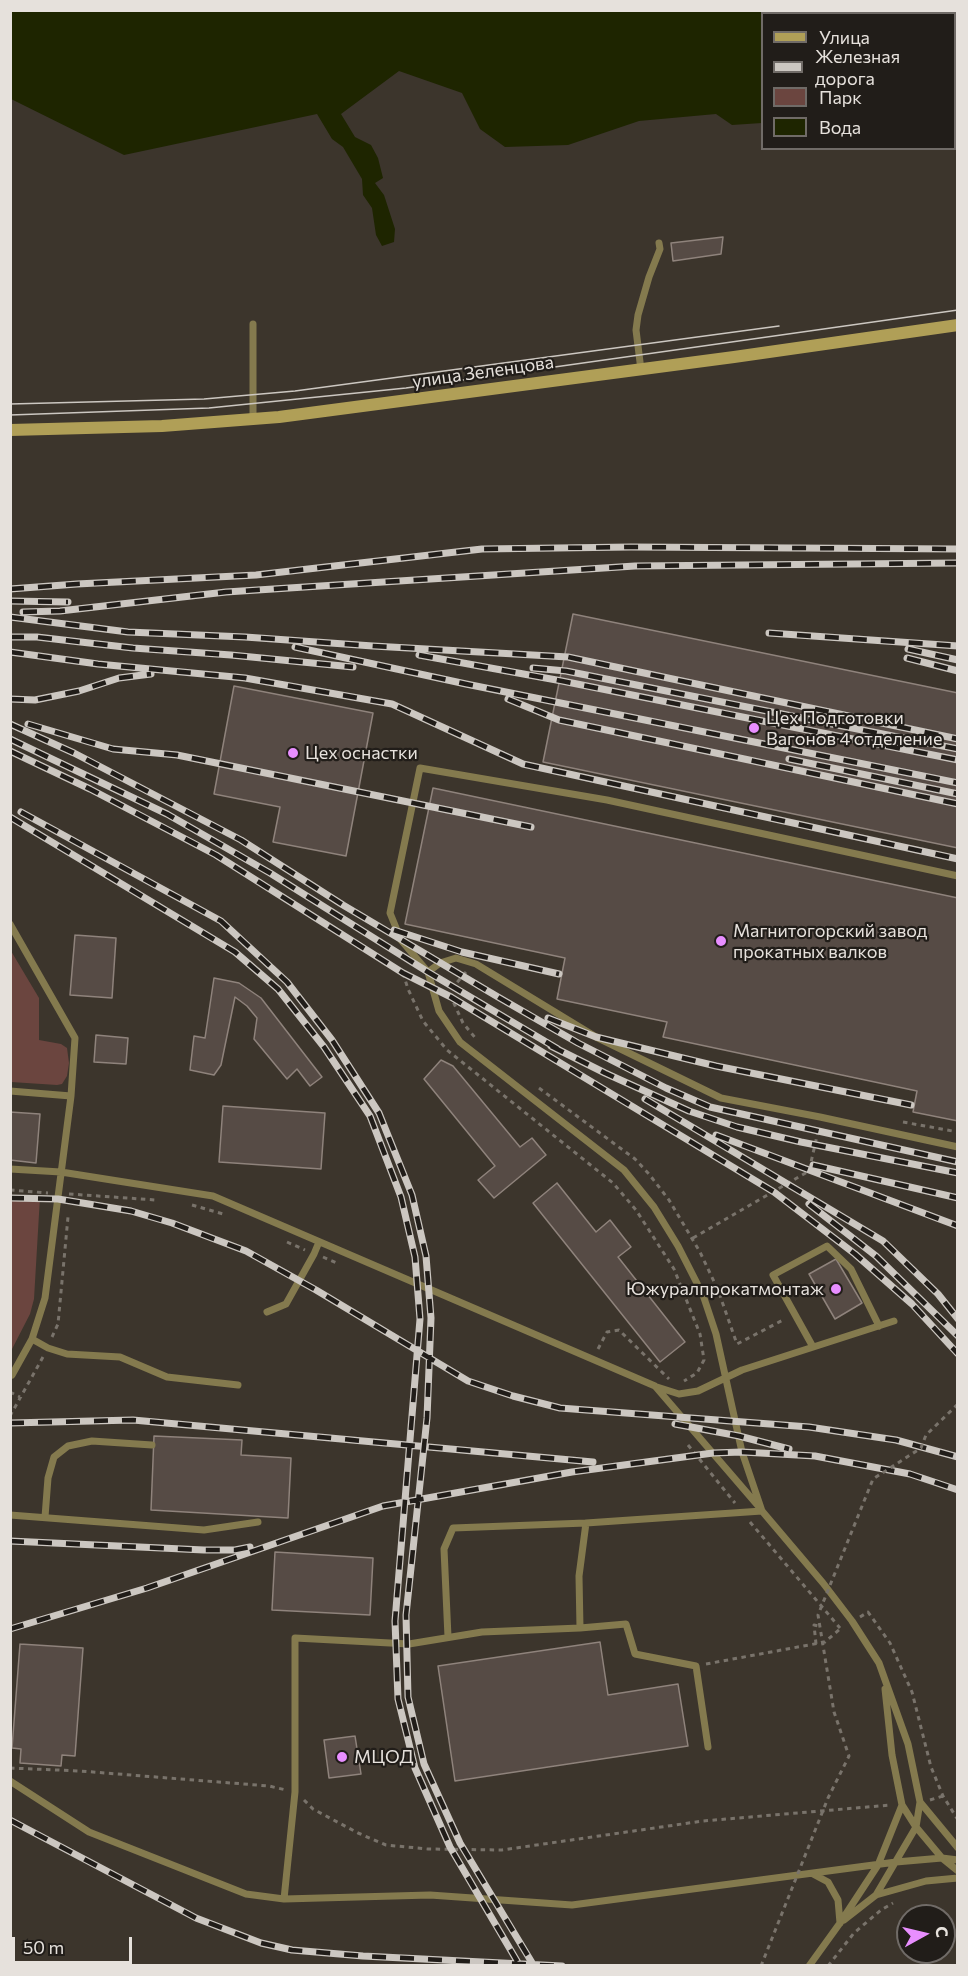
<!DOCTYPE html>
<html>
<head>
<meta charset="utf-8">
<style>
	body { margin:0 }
	#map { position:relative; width:968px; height:1976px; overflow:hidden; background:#3c352c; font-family:Commissioner,sans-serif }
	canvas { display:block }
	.frame { position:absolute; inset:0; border:12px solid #e6e1dc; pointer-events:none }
	.legend { position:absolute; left:761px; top:12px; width:195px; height:138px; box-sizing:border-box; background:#211d19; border:2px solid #706b67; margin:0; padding:8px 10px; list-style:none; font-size:18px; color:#e6e1dc }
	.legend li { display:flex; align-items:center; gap:12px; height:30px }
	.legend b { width:30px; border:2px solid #706b67 }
	.north { position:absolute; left:896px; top:1904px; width:60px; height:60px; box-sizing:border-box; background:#211d19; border:2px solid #706b67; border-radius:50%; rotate:82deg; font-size:16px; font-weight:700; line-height:24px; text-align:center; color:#e6e1dc }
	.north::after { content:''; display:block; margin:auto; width:21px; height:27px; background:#e88eff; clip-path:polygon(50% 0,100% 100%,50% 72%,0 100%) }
	.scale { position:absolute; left:12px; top:1937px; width:120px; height:27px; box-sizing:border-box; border:3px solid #e6e1dc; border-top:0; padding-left:8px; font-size:18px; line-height:21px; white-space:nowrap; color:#e6e1dc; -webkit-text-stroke:4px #211d19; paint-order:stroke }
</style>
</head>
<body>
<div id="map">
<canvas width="968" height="1976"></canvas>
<div class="frame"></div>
<ul class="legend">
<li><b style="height:8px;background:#b09f57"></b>Улица</li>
<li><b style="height:8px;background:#ccc7c1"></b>Железная дорога</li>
<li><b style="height:16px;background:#6b453f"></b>Парк</li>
<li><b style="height:16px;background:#1e2500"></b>Вода</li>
</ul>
<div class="north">С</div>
<div class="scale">50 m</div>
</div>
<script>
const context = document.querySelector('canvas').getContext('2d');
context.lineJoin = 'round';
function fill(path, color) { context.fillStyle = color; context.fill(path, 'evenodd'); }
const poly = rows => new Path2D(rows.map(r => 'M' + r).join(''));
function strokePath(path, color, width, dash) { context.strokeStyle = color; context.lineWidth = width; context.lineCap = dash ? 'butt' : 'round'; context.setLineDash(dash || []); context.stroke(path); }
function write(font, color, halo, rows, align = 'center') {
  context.font = font + ' Commissioner,sans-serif'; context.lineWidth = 4.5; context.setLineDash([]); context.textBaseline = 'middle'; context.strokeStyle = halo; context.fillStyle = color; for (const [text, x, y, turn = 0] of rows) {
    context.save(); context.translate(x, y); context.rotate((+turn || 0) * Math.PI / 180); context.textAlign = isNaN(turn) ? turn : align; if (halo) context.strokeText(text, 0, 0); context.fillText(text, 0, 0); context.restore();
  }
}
fill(poly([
	[11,951,39,998,39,1040,61,1044,67,1048,69,1063,67,1076,62,1084,57,1085,11,1082],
	[11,1195,40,1197,34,1299,30,1314,11,1351]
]), '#6b453f');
fill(poly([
	[10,11,957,11,957,100,954,99,954,14,762,14,762,123,732,125,716,114,639,121,568,145,505,147,480,129,462,93,399,71,341,114,355,137,371,145,378,158,383,178,375,183,384,195,395,229,394,242,382,246,376,235,372,208,363,195,362,179,343,147,332,139,317,114,124,155,11,99]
]), '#1e2500');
const building = poly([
	[723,237,721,254,673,261,671,243,723,237],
	[573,614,958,693,958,848,543,762,573,614],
	[234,686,373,713,346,856,273,842,280,807,214,794,234,686],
	[433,788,958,898,958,1121,913,1112,917,1091,663,1037,667,1022,557,999,565,958,405,924,433,788],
	[75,935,116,938,112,998,70,995,75,935],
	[214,978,239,983,261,998,322,1077,310,1086,297,1069,287,1079,254,1039,257,1018,247,1006,235,997,221,1065,214,1075,190,1070,194,1036,205,1038,214,978],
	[96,1035,128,1038,126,1064,94,1062,96,1035],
	[441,1060,453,1066,520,1147,532,1138,546,1155,494,1198,478,1180,495,1166,424,1079,441,1060],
	[223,1106,325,1113,321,1169,219,1162,223,1106],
	[10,1112,40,1114,36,1163,10,1160,10,1112],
	[557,1183,596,1232,610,1220,631,1247,618,1257,685,1342,660,1362,533,1203,557,1183],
	[836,1259,862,1303,835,1319,809,1274,836,1259],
	[154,1436,242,1440,241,1455,291,1458,288,1518,151,1510,154,1436],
	[275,1552,373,1558,370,1615,272,1610,275,1552],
	[600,1642,608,1695,678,1684,688,1746,455,1781,438,1666,600,1642],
	[20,1644,83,1648,75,1756,62,1755,61,1766,20,1763,21,1749,12,1748,20,1644],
	[355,1736,361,1774,329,1778,324,1740,355,1736]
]);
fill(building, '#564b45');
strokePath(building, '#8f837c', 1.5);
strokePath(poly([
	[466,972,454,986,451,997,463,1023,477,1040],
	[403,973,408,989,423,1021,447,1050,613,1183,636,1210,674,1269,700,1334,704,1360,697,1373,684,1381],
	[539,1088,635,1159,649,1174,669,1200,700,1252,718,1290,737,1344,785,1319],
	[903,1122,958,1132],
	[10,1190,48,1193],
	[69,1194,156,1200],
	[192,1205,223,1214],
	[693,1238,809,1171,819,1127],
	[287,1242,305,1250],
	[323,1257,339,1264],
	[52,1337,58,1324,68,1217],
	[598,1349,607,1332,619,1330,669,1379],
	[10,1392,20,1397],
	[10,1416,43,1357],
	[688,1445,735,1503],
	[750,1522,840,1628],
	[860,1617,868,1612,890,1643,912,1692,931,1767,943,1796,958,1820],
	[816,1644,814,1625,819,1626],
	[706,1664,825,1642,841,1628],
	[10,1768,80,1771,269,1786,286,1790],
	[304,1800,313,1809,358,1833,386,1845,428,1849,502,1850,703,1821,891,1805],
	[930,1800,943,1796],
	[828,1966,854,1933,881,1910,893,1903]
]), '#79736b', 3, [4.5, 4.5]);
strokePath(poly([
	[253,324,253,419],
	[641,370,636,330,638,315,649,277,660,249,659,243],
	[10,924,75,1038,71,1096,45,1298,32,1339,12,1375],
	[428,972,401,940,390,913,420,768,607,800,958,876],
	[10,1091,71,1096],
	[958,1147,820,1117,721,1098,596,1037,476,964,456,958,440,963,428,972,439,1011,460,1042,624,1170,654,1207,678,1246,703,1295,716,1334,742,1452,762,1511,823,1583,852,1621,879,1663,908,1744,920,1802,958,1848],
	[10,1169,61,1172,213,1196,655,1386,760,1508],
	[267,1312,286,1304,314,1254,319,1242],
	[32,1339,48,1348,67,1354,120,1357,167,1377,238,1385],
	[813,1347,773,1275,827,1246,851,1269,879,1326],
	[657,1387,679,1394,698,1391,742,1370,894,1321],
	[10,1515,204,1530,258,1522],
	[45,1517,48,1478,54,1457,68,1446,92,1441,152,1445],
	[586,1523,579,1576,580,1628,626,1624,635,1654,696,1666,708,1747],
	[448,1637,444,1549,453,1528,586,1523,762,1511],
	[10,1781,89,1832,246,1894,284,1899,430,1895,572,1905,896,1862,942,1858,958,1860],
	[902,1805,916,1827,942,1858,958,1871],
	[813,1874,828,1882,838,1900,840,1923],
	[876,1895,916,1827,920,1802],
	[284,1899,295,1792,295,1638,409,1644,482,1632,580,1628],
	[844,1920,876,1895,926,1881,958,1878],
	[809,1966,840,1923,878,1865,902,1805,892,1755,885,1689]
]), '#847a4e', 7);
strokePath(poly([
	[10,430,162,426,279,417,734,357,958,325]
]), '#b09f57', 12);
strokePath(poly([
	[10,404,204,399,295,391,779,326],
	[10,415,209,408,406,388,958,310]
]), '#ccc7c1', 1.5);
const rail = poly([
	[10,589,77,584,256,575,482,549,631,547,958,549],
	[10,601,68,602],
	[23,612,60,611,226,592,635,566,958,563],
	[10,617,128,632,245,637,373,646,568,657,958,739],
	[769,633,958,646],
	[10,637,37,637,133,648,231,655,353,667],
	[295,647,466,684,958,783],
	[908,649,958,660],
	[10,652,98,664,245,678,392,704,523,764,958,859],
	[419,655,562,681,958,760],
	[907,658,958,671],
	[533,668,566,671,958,749],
	[10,699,35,700,79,691,119,678,151,674],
	[508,699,559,720,958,804],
	[10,724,74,753,241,840,343,905,498,997,578,1043,666,1088,710,1107,958,1162],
	[28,724,113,749,177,755,531,827],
	[10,739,167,814,270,873,428,972,558,1049],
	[10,751,90,789,216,855,403,973,451,997,774,1192,855,1254,912,1304,958,1354],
	[789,759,958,794],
	[21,812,221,921,287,982,332,1040,379,1113,412,1195,426,1256,431,1318,427,1418,406,1615,408,1697,424,1764,460,1843,534,1966],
	[10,817,235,952,278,989,324,1047,370,1116,401,1197,415,1257,420,1319,395,1621,398,1699,415,1768,450,1847,520,1966],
	[394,930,462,952,559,974],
	[548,1018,596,1037,716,1066,911,1105],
	[551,1046,605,1073,689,1111,737,1127,801,1142,958,1173],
	[645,1099,883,1241,938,1294,958,1319],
	[716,1135,958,1226],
	[813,1165,958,1198],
	[10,1198,58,1199,131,1211,172,1223,246,1251,316,1290,468,1381,513,1396,560,1408,809,1427,896,1440,958,1457],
	[809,1204,876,1256,958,1336],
	[10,1423,133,1420,593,1462],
	[675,1424,739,1436,789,1449],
	[10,1541,204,1550,235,1550,250,1547],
	[10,1629,147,1588,383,1506,572,1472,713,1453,742,1452,815,1456,910,1474,958,1490],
	[10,1820,196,1918,261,1943,292,1950,363,1956,562,1966]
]);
strokePath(rail, '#ccc7c1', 7);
strokePath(rail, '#211d19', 4.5, [14]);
strokePath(poly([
	[761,1966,828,1798,849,1756,834,1712,818,1615,873,1479,921,1448,926,1435,958,1404]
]), '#79736b', 3, [4.5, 4.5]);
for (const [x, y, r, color] of [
	[754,728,6,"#e88eff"],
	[293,753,6,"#e88eff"],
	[721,941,6,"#e88eff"],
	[836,1289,6,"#e88eff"],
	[342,1757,6,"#e88eff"]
]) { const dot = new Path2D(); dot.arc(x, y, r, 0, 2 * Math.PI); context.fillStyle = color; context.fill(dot); strokePath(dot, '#211d19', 2); }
write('18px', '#e6e1dc', '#211d19', [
	["улица Зеленцова",483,372,-8]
]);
write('18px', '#e6e1dc', '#211d19', [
	["Цех Подготовки",766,718],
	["Вагонов 4 отделение",766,739],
	["Цех оснастки",305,753],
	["Магнитогорский завод",733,931],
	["прокатных валков",733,952],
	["Южуралпрокатмонтаж",824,1289,"right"],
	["МЦОД",354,1757]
], 'left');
</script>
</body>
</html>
